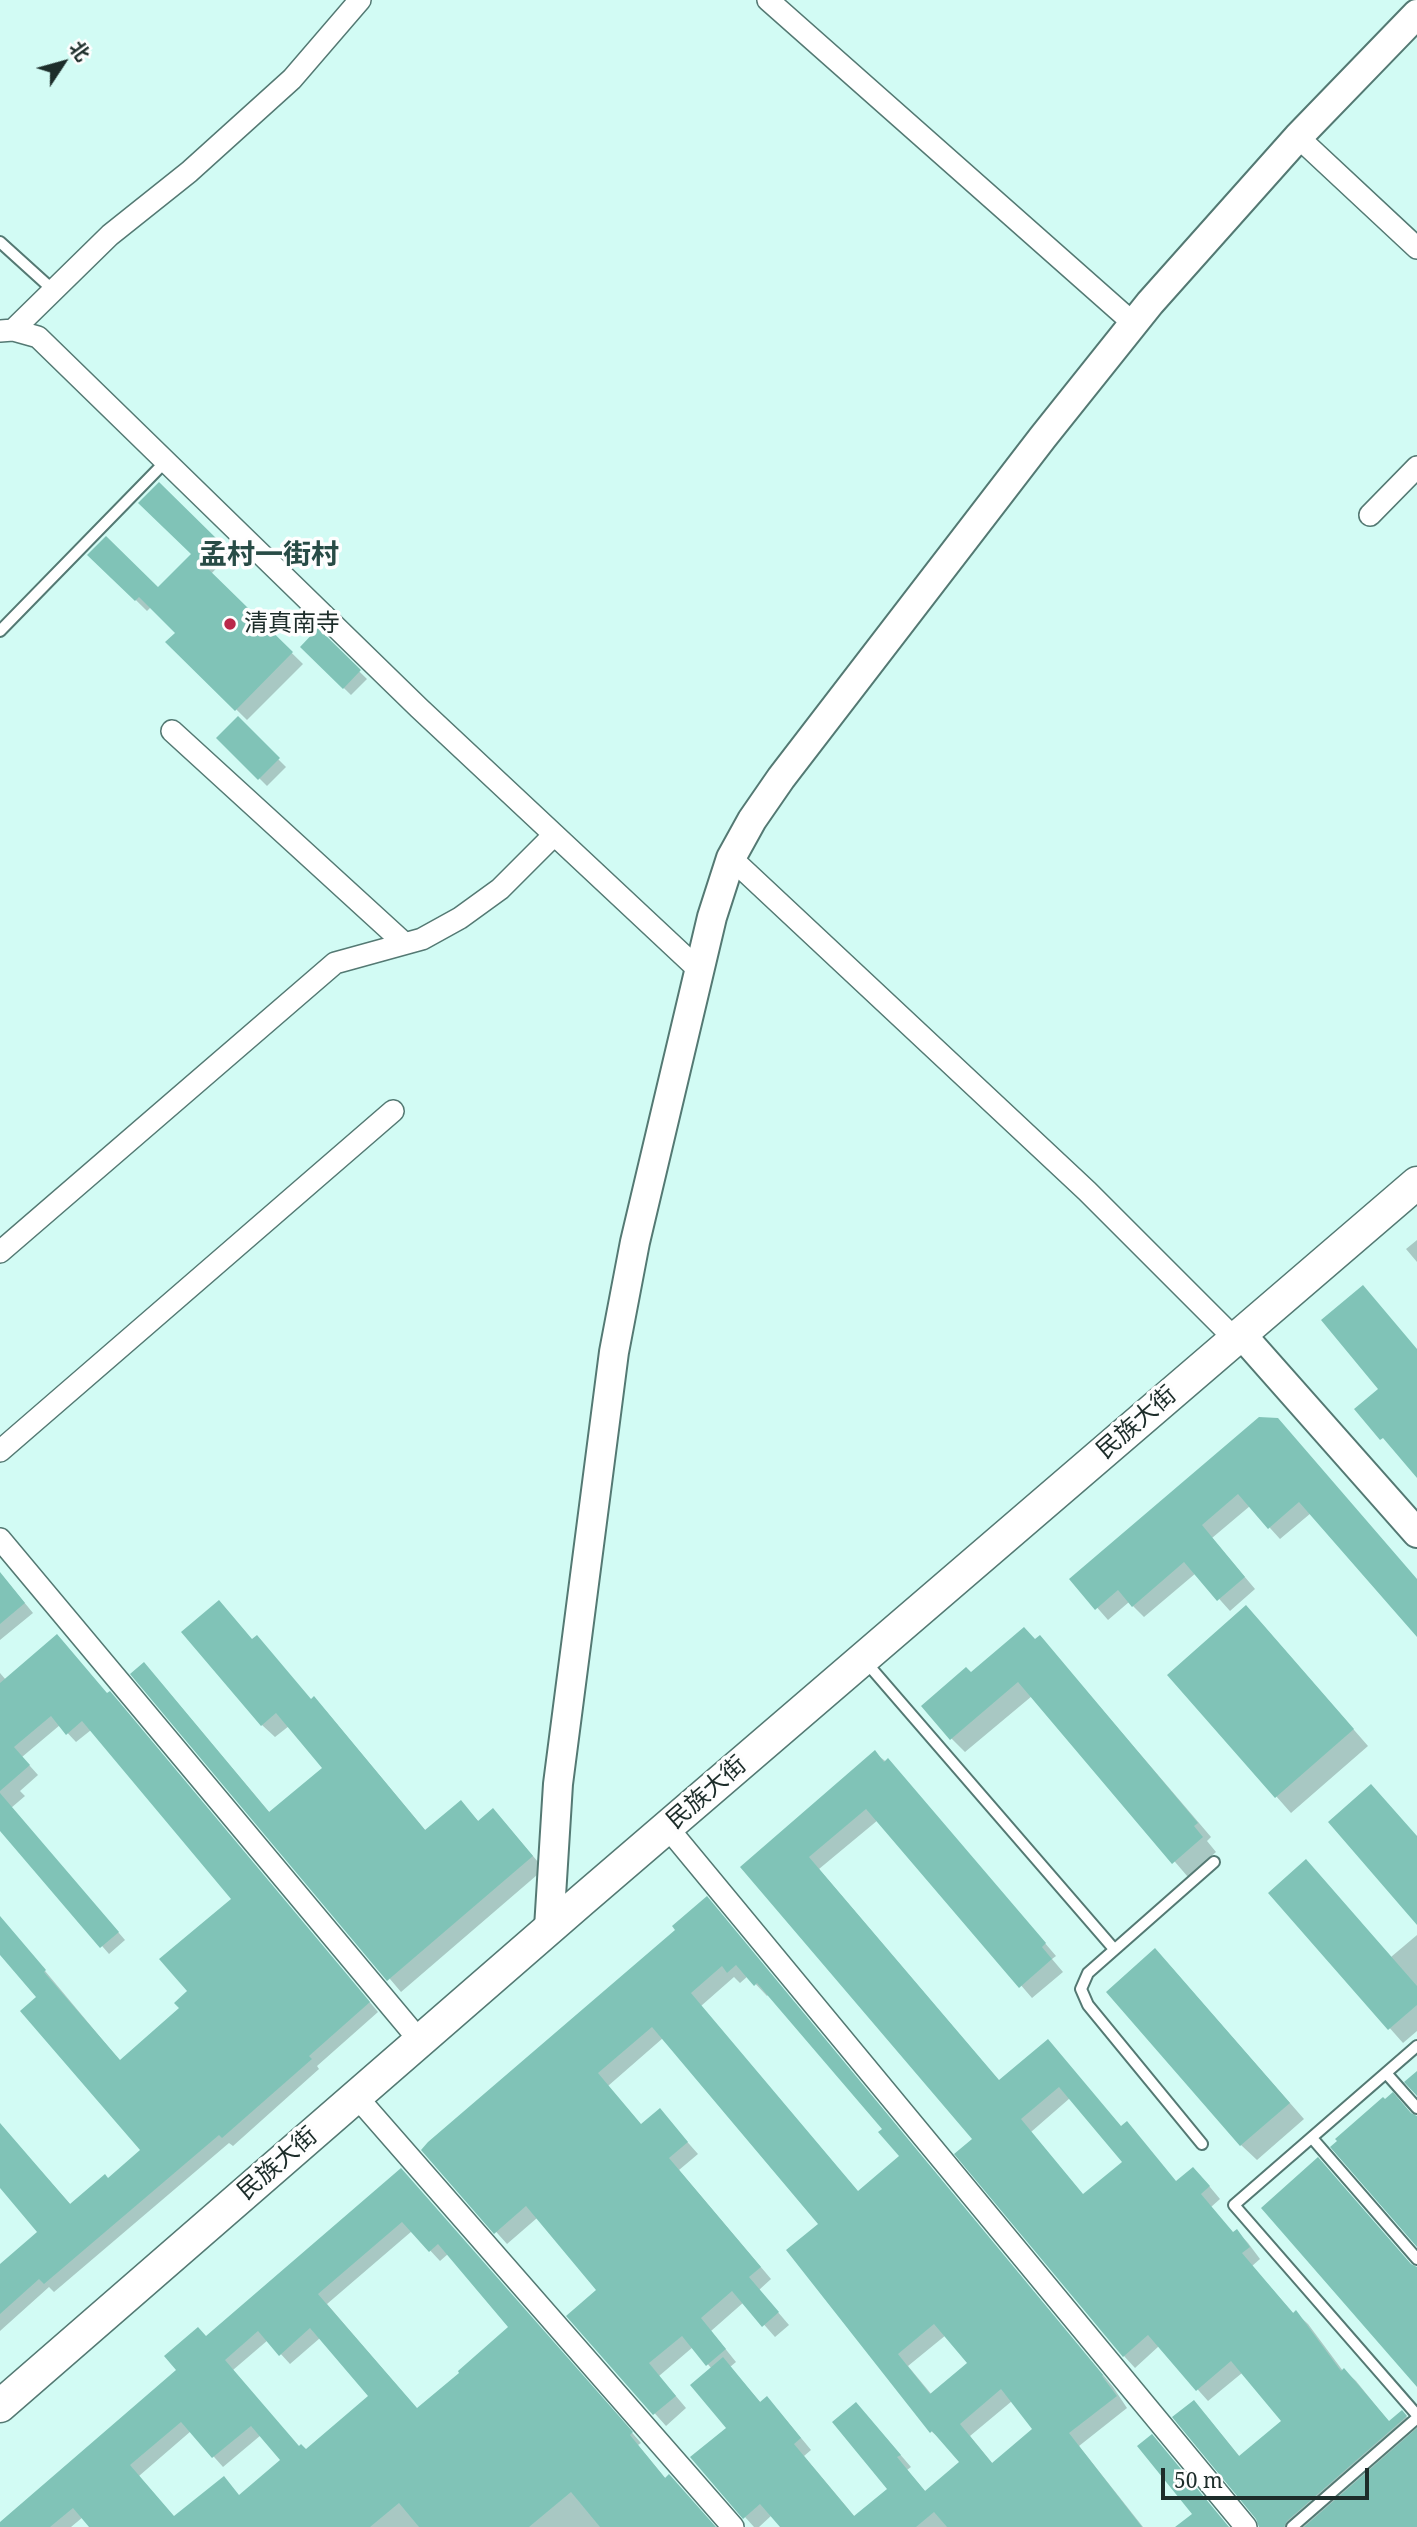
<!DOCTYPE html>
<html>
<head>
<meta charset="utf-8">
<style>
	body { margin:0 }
	#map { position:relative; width:1417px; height:2527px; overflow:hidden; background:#d2fbf4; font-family:"Noto Serif","Noto Sans SC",serif }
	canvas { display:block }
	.north { position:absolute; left:28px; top:28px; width:70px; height:70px; -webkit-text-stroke:5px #fefefe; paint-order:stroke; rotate:54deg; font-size:19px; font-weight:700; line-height:28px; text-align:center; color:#1d2d2a }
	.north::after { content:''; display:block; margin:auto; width:24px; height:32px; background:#1d2d2a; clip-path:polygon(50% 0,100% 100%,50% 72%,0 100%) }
	.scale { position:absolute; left:1161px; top:2468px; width:208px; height:32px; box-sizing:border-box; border:4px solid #1d2d2a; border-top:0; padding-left:9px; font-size:21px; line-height:24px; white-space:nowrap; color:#1d2d2a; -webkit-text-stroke:5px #fefefe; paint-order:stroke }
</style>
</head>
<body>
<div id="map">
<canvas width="1417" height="2527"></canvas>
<div class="north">北</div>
<div class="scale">50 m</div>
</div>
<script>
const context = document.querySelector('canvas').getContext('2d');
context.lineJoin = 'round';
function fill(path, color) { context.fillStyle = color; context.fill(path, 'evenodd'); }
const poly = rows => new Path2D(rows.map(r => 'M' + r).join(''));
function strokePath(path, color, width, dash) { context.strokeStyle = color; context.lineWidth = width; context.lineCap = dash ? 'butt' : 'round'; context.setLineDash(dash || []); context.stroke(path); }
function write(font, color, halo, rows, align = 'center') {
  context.font = font + ' "Noto Serif","Noto Sans SC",serif'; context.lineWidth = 7; context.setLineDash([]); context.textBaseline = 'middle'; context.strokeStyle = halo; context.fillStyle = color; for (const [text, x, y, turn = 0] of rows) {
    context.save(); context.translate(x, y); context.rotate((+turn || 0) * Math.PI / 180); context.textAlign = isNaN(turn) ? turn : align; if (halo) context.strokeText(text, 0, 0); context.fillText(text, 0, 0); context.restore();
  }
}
fill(poly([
	[159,484,230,554,211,574,303,664,247,720,168,642,177,633,151,607,147,611,90,555,159,589,193,554],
	[318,631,367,679,351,695,302,647],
	[238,719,286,767,267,786,219,738],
	[1417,1240,1417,1262,1406,1249],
	[1260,1419,1417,1581,1417,1634,1311,1513,1280,1539,1250,1506,1212,1538,1255,1589,1230,1611,1196,1573,1144,1617,1129,1602,1108,1620,1072,1579],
	[0,1573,33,1613,0,1640],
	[1261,1623,1368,1746,1291,1813,1169,1675],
	[253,1641,312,1701,326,1711,426,1831,461,1802,479,1822,505,1823,544,1869,401,1992,132,1674,156,1677,270,1813,324,1768,289,1726,275,1737,262,1725],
	[1036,1641,1053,1652,1211,1837,1207,1841,1216,1852,1188,1877,1032,1696,965,1752,951,1738,971,1674],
	[0,1673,6,1680,108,1695,119,1702,378,2012,317,2066,319,2069,233,2146,229,2143,54,2292,49,2287,0,2331,0,2264,1,2265,40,2232,0,2185,0,2125,71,2205,108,2180,143,2150,39,1997,0,1952,0,1917,121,2062,182,2008,234,1899,91,1730,76,1742,60,1725,22,1757,38,1775,20,1791,25,1796,11,1808,125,1940,109,1954,0,1828],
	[875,1753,899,1772,1056,1956,1052,1959,1063,1972,1032,1998,878,1820,819,1869,1000,2082,1048,2041,1122,2128,1177,2183,1205,2181,1220,2199,1211,2207,1234,2234,1237,2231,1248,2243,1260,2259,1252,2266,1294,2314,1296,2313,1308,2324,1343,2371,1344,2370,1356,2381,1390,2423,1402,2412,1417,2428,1417,2527,1259,2527,1258,2518,1205,2414,1240,2457,1283,2421,1242,2373,1208,2401,1159,2346,1135,2368,1124,2356,975,2139,743,1867],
	[1070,2098,1124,2163,1084,2196,1031,2132],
	[1270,1893,1391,1957,1417,1935,1417,2031,1403,2043],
	[718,1910,1113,2387,1127,2408,1079,2446,1143,2527,781,2527,772,2515,759,2527,754,2527,692,2458,728,2428,712,2369,693,2347,659,2376,686,2408,666,2426,568,2316,598,2290,537,2218,507,2244,423,2150],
	[748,1976,767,1996,769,1994,884,2129,902,2156,859,2193,701,2006,734,1977,740,1983],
	[663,2038,820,2224,931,2431,944,2442,961,2463,926,2492,907,2470,911,2467,867,2416,890,2489,855,2517,804,2456,811,2450,778,2410,761,2403,730,2367,736,2362,711,2331,744,2302,775,2337,789,2325,759,2290,771,2279,679,2170,698,2154,660,2111,642,2126,608,2086],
	[946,2335,969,2363,932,2395,908,2366],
	[1012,2401,1034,2430,993,2464,970,2436],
	[1170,1966,1304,2119,1257,2160,1241,2145],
	[411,2180,641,2443,638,2445,666,2479,715,2527,91,2527,83,2517,71,2527,0,2527,0,2524,179,2370,207,2338],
	[412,2231,440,2261,448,2254,511,2327,462,2373,418,2410,327,2304],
	[320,2338,371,2396,306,2451,299,2448,233,2370,268,2340,290,2364],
	[191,2431,223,2467,261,2435,283,2461,240,2497,224,2478,175,2518,139,2476]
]), '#0003');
fill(poly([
	[159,482,220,542,201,562,293,652,235,711,165,642,175,633,139,597,135,601,87,555,106,536,158,587,191,554,138,503],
	[318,628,361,670,343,689,300,647],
	[238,716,280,758,258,780,216,738],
	[1363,1285,1417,1349,1417,1478,1383,1438,1380,1440,1354,1409,1378,1389,1321,1320],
	[1259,1417,1278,1418,1417,1579,1417,1637,1299,1502,1268,1529,1238,1494,1202,1525,1245,1577,1217,1601,1184,1562,1132,1607,1118,1590,1095,1610,1069,1579],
	[0,1572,25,1603,0,1624],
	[219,1600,252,1639,257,1635,311,1699,314,1696,425,1830,461,1800,478,1821,493,1808,533,1856,387,1981,130,1674,144,1662,269,1812,322,1768,276,1713,261,1726,181,1632],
	[1246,1605,1354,1729,1275,1798,1167,1675],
	[1024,1627,1035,1639,1040,1635,1198,1823,1194,1826,1203,1837,1172,1864,1018,1682,950,1740,921,1706,966,1667,971,1672],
	[57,1634,107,1693,110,1691,370,2002,309,2056,312,2059,222,2138,219,2135,44,2284,39,2279,0,2314,0,2264,37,2232,0,2188,0,2123,70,2204,105,2174,108,2178,140,2150,20,2011,36,1997,0,1955,0,1916,46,1970,44,1972,120,2060,179,2008,174,2003,187,1991,159,1959,231,1899,82,1721,66,1735,51,1716,14,1747,30,1765,0,1791,0,1683],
	[875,1750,884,1762,888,1758,1046,1943,1042,1947,1052,1959,1019,1988,866,1809,809,1857,999,2080,1048,2039,1121,2126,1127,2121,1176,2181,1193,2167,1210,2186,1201,2194,1233,2232,1237,2229,1250,2247,1242,2253,1293,2313,1296,2310,1341,2371,1344,2368,1389,2421,1402,2410,1407,2416,1287,2521,1284,2527,1259,2527,1256,2519,1172,2417,1194,2400,1239,2456,1281,2421,1231,2361,1196,2391,1148,2335,1123,2357,954,2154,972,2139,740,1867],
	[1059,2087,1122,2162,1083,2194,1021,2119],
	[1371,1784,1417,1836,1417,1925,1328,1822],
	[0,1793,119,1932,100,1948,0,1831],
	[1306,1859,1417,1986,1417,2005,1388,2030,1268,1893],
	[707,1896,1103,2375,1102,2376,1117,2396,1069,2433,1142,2527,947,2527,934,2512,916,2527,780,2527,760,2504,743,2519,690,2457,726,2428,690,2385,723,2357,760,2402,767,2396,801,2438,794,2444,854,2516,887,2489,832,2422,856,2402,901,2455,897,2457,925,2491,959,2462,932,2431,930,2433,786,2250,818,2224,652,2027,598,2073,641,2124,660,2108,688,2142,669,2158,761,2267,749,2277,779,2312,762,2327,732,2291,701,2318,726,2349,706,2366,682,2336,649,2363,676,2396,653,2415,566,2316,596,2290,526,2206,494,2234,421,2150,428,2142,675,1930,672,1926],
	[736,1965,754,1986,757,1983,882,2129,878,2132,899,2156,858,2191,691,1993,722,1966,727,1973],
	[934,2324,967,2363,930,2394,898,2354],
	[1001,2389,1032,2429,992,2463,960,2424],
	[1155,1948,1290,2103,1240,2146,1106,1992],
	[1417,2071,1417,2096,1404,2082],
	[1393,2092,1411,2113,1417,2116,1417,2247,1330,2147,1337,2141,1335,2139,1383,2097,1385,2099],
	[1318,2157,1411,2264,1417,2267,1417,2387,1261,2208],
	[401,2168,633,2432,630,2435,665,2478,669,2474,716,2527,600,2527,571,2492,529,2527,419,2527,399,2503,370,2527,89,2527,73,2508,50,2527,0,2527,0,2522,176,2370,164,2356,198,2327,206,2336],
	[402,2222,429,2252,438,2244,508,2327,458,2371,459,2373,417,2408,318,2294],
	[310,2328,368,2396,306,2449,301,2444,299,2446,225,2360,258,2331,279,2356],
	[181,2422,212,2458,251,2426,280,2460,239,2495,224,2476,174,2516,130,2465],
	[1417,2428,1417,2527,1304,2527],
	[1152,2434,1229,2527,1175,2527,1192,2514,1137,2446]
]), '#80c3b7');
const service = poly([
	[0,242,53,290],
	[0,631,166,461],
	[865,1661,1114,1949],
	[1417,2046,1234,2205,1417,2415],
	[1386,2073,1417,2108],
	[1312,2138,1417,2259],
	[1202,2144,1088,2005,1081,1989,1088,1973,1214,1862],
	[1292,2527,1417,2418]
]);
const minor = poly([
	[768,0,1133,323],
	[1298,137,1417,248],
	[13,330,110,235,189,172,292,79,360,0],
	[0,331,13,330,38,337,419,708,699,970],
	[1370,515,1417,467],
	[172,731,404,943],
	[731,858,1087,1191,1235,1339],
	[0,1252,335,963,422,939,460,918,500,889,554,835],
	[0,1451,393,1111],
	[0,1539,420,2041],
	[667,1827,1246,2527],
	[356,2096,733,2527]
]);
const tertiary = poly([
	[1241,1334,1417,1533],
	[549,1928,558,1784,614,1352,635,1242,712,917,731,858,752,820,781,778,1043,437,1150,303,1298,137,1417,14]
]);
const secondary = poly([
	[0,2406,581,1901,1417,1183]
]);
strokePath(service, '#547973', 14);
strokePath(minor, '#547973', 24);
strokePath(tertiary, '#547973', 32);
strokePath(secondary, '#547973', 35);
strokePath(service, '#fff', 10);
strokePath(minor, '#fff', 21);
strokePath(tertiary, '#fff', 28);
strokePath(secondary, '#fff', 32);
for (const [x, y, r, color] of [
	[230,624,7,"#ba294b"]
]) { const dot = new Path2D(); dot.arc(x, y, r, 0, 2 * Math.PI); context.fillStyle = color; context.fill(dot); strokePath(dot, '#fefefe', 2.5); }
write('24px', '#1d2d2a', '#fefefe', [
	["清真南寺",244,624]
], 'left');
write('24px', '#1d2d2a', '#fefefe', [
	["民族大街",1137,1423,-41],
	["民族大街",707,1793,-41],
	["民族大街",278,2164,-41]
]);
write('bold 28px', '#284c46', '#fefefe', [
	["孟村一街村",269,556]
]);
</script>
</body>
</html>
